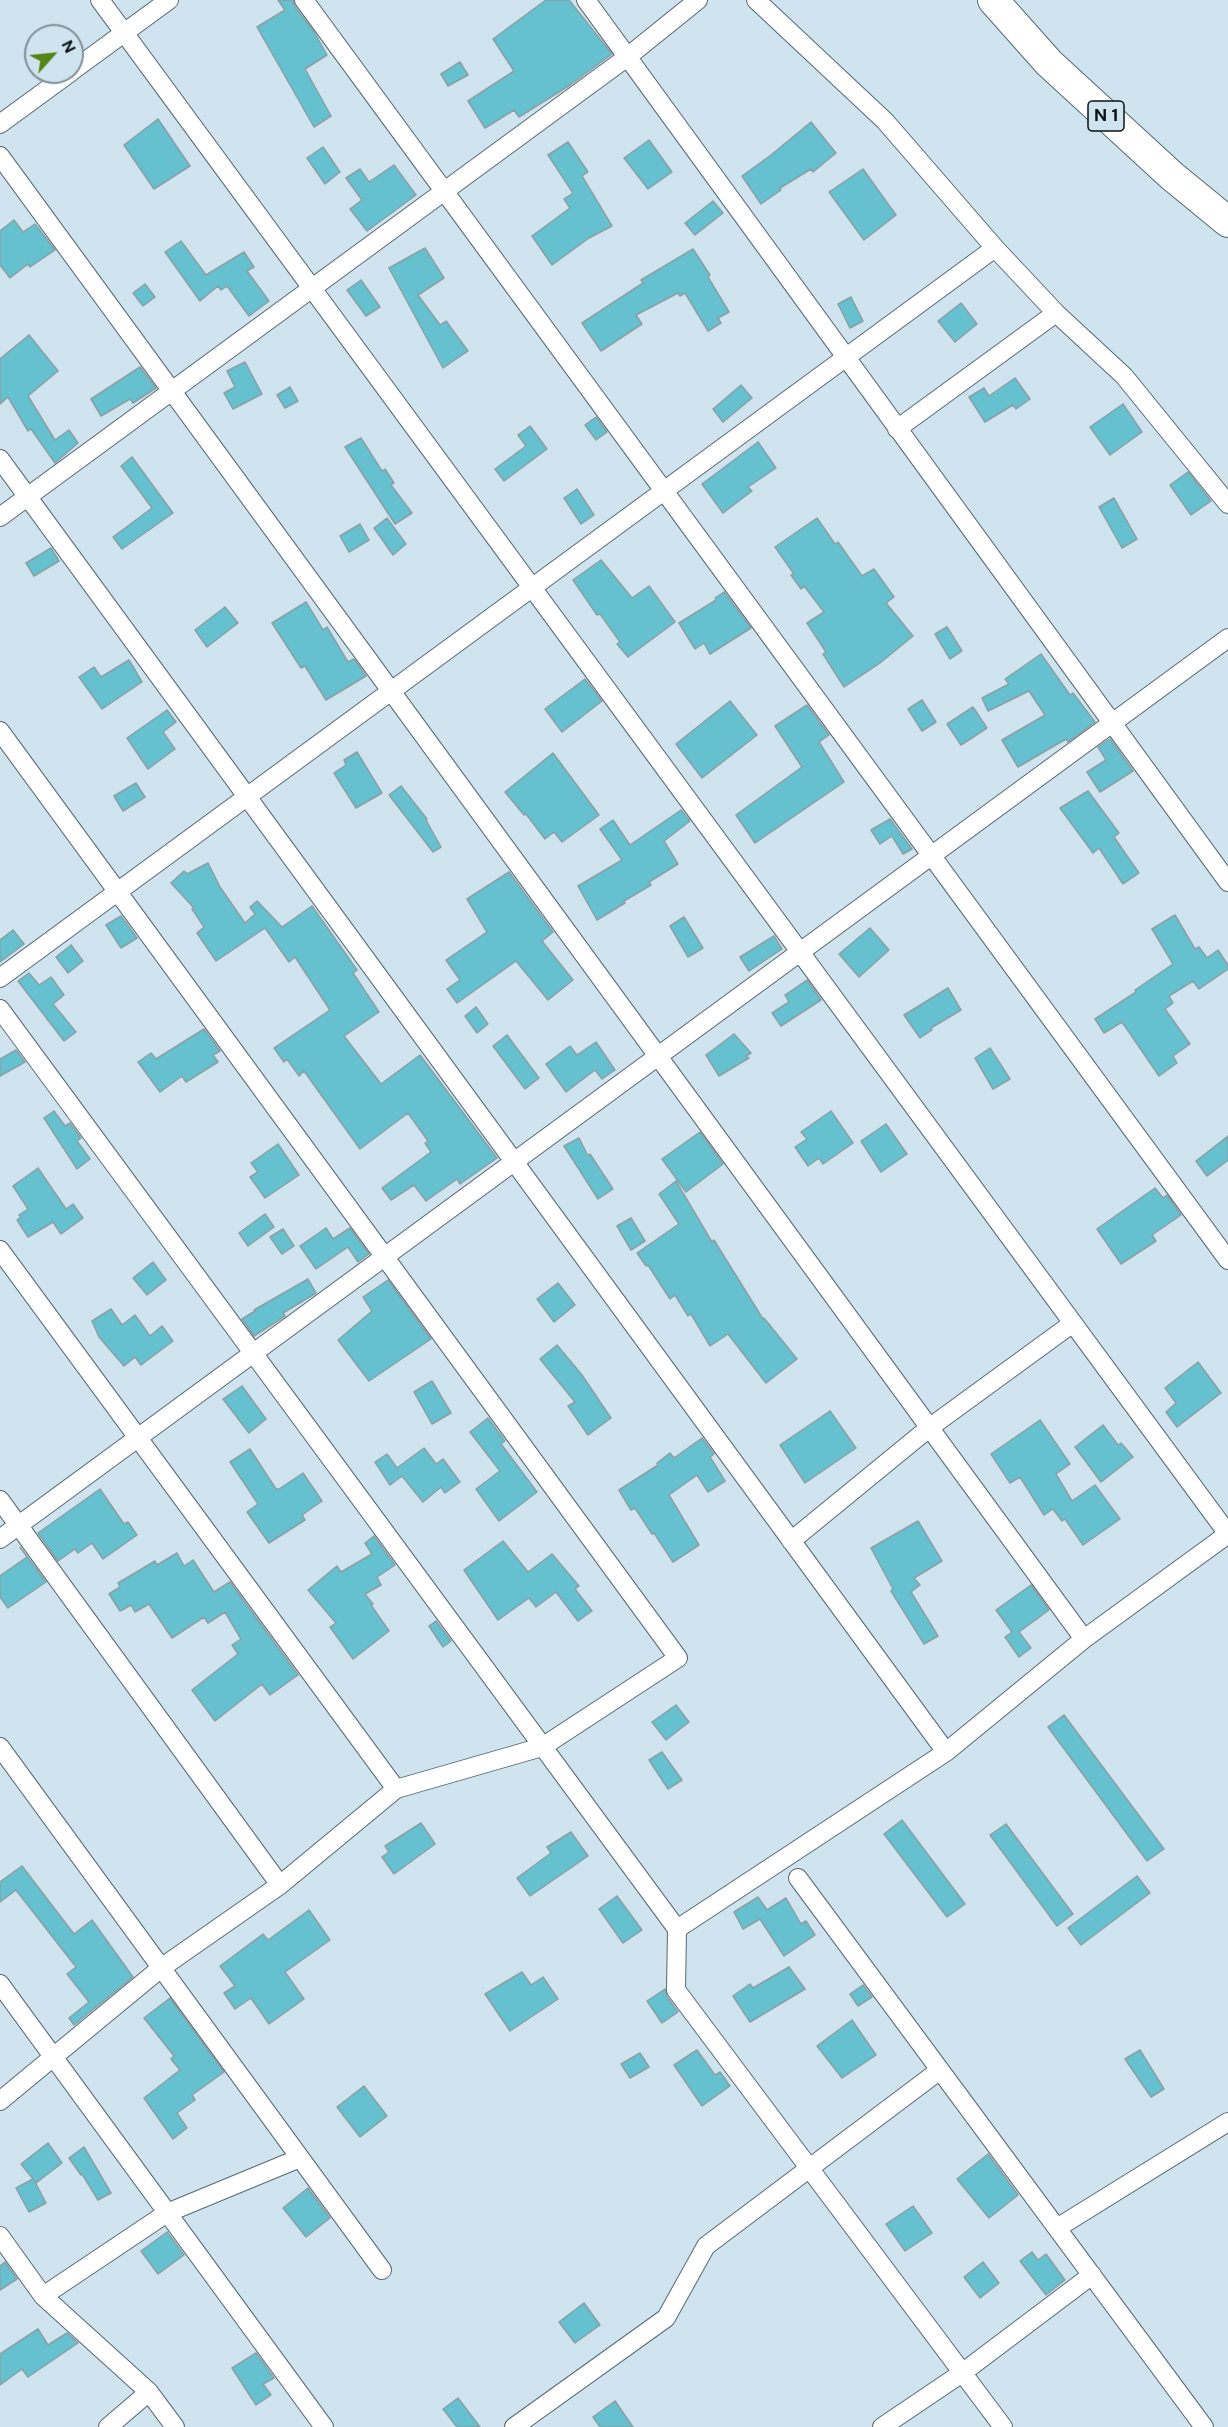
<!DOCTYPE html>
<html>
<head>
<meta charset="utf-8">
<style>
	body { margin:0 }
	#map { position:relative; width:1228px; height:2427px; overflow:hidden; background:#cfe4ee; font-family:"DM Sans",sans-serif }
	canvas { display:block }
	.north { position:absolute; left:24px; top:24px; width:60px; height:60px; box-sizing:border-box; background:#cfe4ee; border:2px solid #809097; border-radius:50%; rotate:63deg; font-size:16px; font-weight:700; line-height:24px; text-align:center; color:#091114 }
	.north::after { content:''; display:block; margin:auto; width:21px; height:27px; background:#558518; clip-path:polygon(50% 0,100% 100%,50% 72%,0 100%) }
</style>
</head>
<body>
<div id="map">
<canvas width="1228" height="2427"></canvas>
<div class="north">N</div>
</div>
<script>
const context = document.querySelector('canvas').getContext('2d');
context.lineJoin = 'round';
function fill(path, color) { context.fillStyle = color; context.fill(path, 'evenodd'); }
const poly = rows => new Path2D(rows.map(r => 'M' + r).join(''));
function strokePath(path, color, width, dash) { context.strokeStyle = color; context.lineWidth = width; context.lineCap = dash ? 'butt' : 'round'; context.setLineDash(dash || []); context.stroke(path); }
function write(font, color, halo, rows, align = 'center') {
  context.font = font + ' "DM Sans",sans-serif'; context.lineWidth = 6; context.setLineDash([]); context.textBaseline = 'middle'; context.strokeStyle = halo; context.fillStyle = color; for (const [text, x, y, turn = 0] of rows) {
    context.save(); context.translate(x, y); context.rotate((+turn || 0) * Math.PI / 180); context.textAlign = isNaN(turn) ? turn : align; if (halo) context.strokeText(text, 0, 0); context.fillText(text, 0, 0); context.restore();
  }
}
const building = poly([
	[278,0,293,0,295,7,314,32,327,55,305,69,331,116,314,127,257,27,285,10,278,0],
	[546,0,569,0,612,54,570,85,519,117,514,110,485,128,468,101,514,71,493,39,546,0],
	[460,62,468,75,448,86,441,74,460,62],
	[158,119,190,166,154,189,124,145,158,119],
	[811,122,836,153,813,172,811,169,780,188,781,190,761,204,742,176,771,155,811,122],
	[649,140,672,172,648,189,624,158,649,140],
	[568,142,588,172,582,176,612,226,589,238,552,265,532,236,570,208,564,199,573,193,548,155,568,142],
	[323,147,340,172,325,184,307,158,323,147],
	[394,165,416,195,367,231,350,209,362,200,346,178,360,169,369,182,394,165],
	[863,169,896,215,864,240,829,192,863,169],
	[713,201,723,213,695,235,685,223,713,201],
	[14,220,23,232,35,224,55,250,30,267,28,264,10,278,0,265,0,231,14,220],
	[181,241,206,275,244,252,254,267,247,271,269,301,249,316,227,286,221,290,218,286,200,301,165,252,181,241],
	[425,248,444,278,418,295,440,325,446,321,468,351,443,368,389,268,425,248],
	[693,249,710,275,708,277,729,312,718,318,721,323,708,331,685,293,680,296,678,293,636,315,642,324,601,351,582,323,643,283,641,280,693,249],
	[361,280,380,307,366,316,347,290,361,280],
	[145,284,155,297,143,306,133,293,145,284],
	[851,297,863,321,850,328,838,304,851,297],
	[961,303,977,324,955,342,938,321,961,303],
	[29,335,58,371,28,396,55,440,69,430,78,443,55,463,31,429,28,431,8,397,0,404,0,359,29,335],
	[245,362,262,394,233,409,224,393,235,387,227,371,245,362],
	[140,367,156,388,133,403,130,399,101,416,91,399,140,367],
	[1015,378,1030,399,1016,409,1013,405,985,422,969,397,984,388,989,396,1015,378],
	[741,385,752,398,723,422,713,409,741,385],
	[290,387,298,401,285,408,277,395,290,387],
	[1123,404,1142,432,1110,455,1090,427,1123,404],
	[596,417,607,432,596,440,585,425,596,417],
	[530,426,547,449,504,481,495,469,526,446,518,435,530,426],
	[361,438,382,471,385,469,394,483,391,485,412,513,395,524,345,447,361,438],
	[758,442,776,468,748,487,752,491,723,513,702,484,758,442],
	[132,457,173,513,122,549,113,537,152,508,121,466,132,457],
	[1188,472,1211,501,1191,515,1170,485,1188,472],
	[577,489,594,515,581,524,564,498,577,489],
	[1114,498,1137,539,1122,548,1099,507,1114,498],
	[387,518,406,544,393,555,374,528,387,518],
	[817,518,835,544,838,542,862,576,874,569,894,597,886,603,913,636,880,663,844,687,823,654,826,652,807,623,824,612,804,586,801,589,791,575,794,574,775,547,817,518],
	[360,524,369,540,349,552,340,536,360,524],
	[51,548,59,561,34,576,26,563,51,548],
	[601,560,632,598,649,586,675,622,628,657,617,644,620,642,600,614,597,615,573,580,601,560],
	[724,592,751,628,710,654,704,643,695,649,679,623,716,600,715,598,724,592],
	[306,602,323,630,327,627,348,662,354,659,366,676,326,700,305,666,301,668,272,623,306,602],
	[225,607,238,623,207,647,195,630,225,607],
	[947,627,962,651,950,659,935,634,947,627],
	[1041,654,1070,695,1073,693,1095,722,1068,742,1066,739,1018,767,1002,740,1045,715,1029,691,988,711,982,698,1009,684,1005,679,1041,654],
	[129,660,142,682,102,709,79,677,94,667,101,677,129,660],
	[585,679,602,701,562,732,545,709,585,679],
	[922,700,936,722,922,731,908,709,922,700],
	[730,701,757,735,702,778,676,744,730,701],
	[807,705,829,735,819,742,844,782,755,843,736,815,802,767,775,726,807,705],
	[973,707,987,728,961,745,947,724,973,707],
	[167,710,176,722,163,732,175,749,148,769,127,738,167,710],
	[1110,739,1133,771,1100,792,1087,772,1106,760,1098,747,1110,739],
	[357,752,382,793,356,808,334,773,346,765,344,760,357,752],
	[553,753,599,815,562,842,554,832,545,839,526,814,524,815,505,792,553,753],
	[136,783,145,797,123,811,114,796,136,783],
	[401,786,427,819,426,820,441,847,433,852,389,795,401,786],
	[1088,791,1119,833,1114,837,1139,873,1123,884,1099,848,1093,853,1060,808,1088,791],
	[681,810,690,821,664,841,678,864,649,882,651,885,624,901,625,903,597,920,578,886,622,860,600,829,613,820,630,845,681,810],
	[890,819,912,849,903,854,892,836,880,844,871,830,890,819],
	[208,863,220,887,245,923,255,914,250,907,257,901,282,927,312,906,357,970,353,973,379,1012,344,1036,381,1084,420,1055,497,1158,460,1184,457,1179,426,1201,414,1185,391,1200,382,1188,431,1152,425,1143,428,1141,408,1113,360,1149,304,1071,299,1076,287,1059,284,1062,274,1048,330,1010,295,957,289,962,265,928,216,961,197,933,204,927,192,909,194,908,171,883,184,871,187,874,208,863],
	[509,872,553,932,542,941,573,980,548,1000,516,961,457,1003,447,989,460,980,446,960,487,932,467,899,509,872],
	[1175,915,1195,949,1199,947,1207,958,1218,950,1228,965,1228,969,1199,989,1193,981,1169,996,1173,1003,1165,1009,1190,1044,1173,1056,1177,1063,1159,1076,1122,1022,1104,1033,1095,1019,1136,992,1135,990,1173,964,1152,929,1175,915],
	[121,916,137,938,121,948,106,925,121,916],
	[684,917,703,948,688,957,670,926,684,917],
	[870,928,889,950,859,977,839,954,870,928],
	[13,930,24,944,0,962,0,940,13,930],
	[774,936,782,949,749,971,740,957,774,936],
	[71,945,83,961,68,973,56,957,71,945],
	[29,973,39,985,51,977,64,995,53,1004,76,1032,64,1041,18,981,29,973],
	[807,980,821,1000,781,1026,772,1013,789,1002,785,995,807,980],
	[948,988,961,1010,931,1028,932,1030,920,1038,904,1015,948,988],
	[476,1007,488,1024,477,1033,465,1016,476,1007],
	[204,1029,220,1051,213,1055,218,1062,186,1082,182,1076,160,1092,138,1062,151,1053,156,1059,204,1029],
	[734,1034,751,1053,746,1056,749,1058,719,1076,706,1055,734,1034],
	[507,1035,539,1078,525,1089,493,1046,507,1035],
	[596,1042,615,1070,602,1079,595,1070,566,1092,546,1064,570,1046,577,1055,596,1042],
	[990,1048,1010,1079,993,1089,975,1058,990,1048],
	[16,1050,25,1062,0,1076,0,1059,16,1050],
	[54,1111,65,1126,70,1123,81,1138,77,1141,90,1159,77,1169,44,1118,54,1111],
	[831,1111,853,1143,823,1164,819,1158,808,1166,795,1147,807,1139,801,1132,831,1111],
	[886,1124,907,1154,881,1172,861,1141,886,1124],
	[700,1132,723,1164,686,1192,662,1159,700,1132],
	[1228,1136,1228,1160,1207,1176,1196,1161,1228,1136],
	[579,1138,588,1156,590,1154,613,1189,598,1199,564,1146,579,1138],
	[278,1144,299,1175,265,1198,250,1177,258,1172,251,1163,278,1144],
	[38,1168,66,1209,73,1204,83,1218,61,1234,53,1222,28,1237,17,1220,21,1217,19,1215,28,1209,13,1186,38,1168],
	[676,1181,712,1242,714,1240,763,1319,764,1318,797,1359,766,1383,728,1334,710,1346,691,1314,688,1316,675,1295,670,1299,648,1265,646,1266,637,1253,679,1224,659,1194,676,1181],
	[1155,1188,1163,1198,1167,1195,1181,1215,1152,1235,1156,1241,1121,1264,1097,1229,1155,1188],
	[265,1214,274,1227,248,1246,239,1233,265,1214],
	[631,1218,645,1241,631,1250,617,1226,631,1218],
	[326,1228,333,1239,350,1228,369,1254,358,1262,348,1247,316,1269,300,1246,326,1228],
	[283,1229,294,1246,282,1254,270,1237,283,1229],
	[153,1262,166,1280,147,1295,133,1278,153,1262],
	[308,1279,316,1293,283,1313,285,1316,254,1336,242,1319,255,1311,254,1310,308,1279],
	[388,1280,431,1339,369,1381,338,1340,372,1311,363,1297,388,1280],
	[558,1283,575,1305,554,1322,537,1299,558,1283],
	[111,1309,122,1325,135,1315,150,1336,162,1326,173,1341,141,1365,135,1357,124,1366,99,1337,92,1321,111,1309],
	[557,1345,582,1375,611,1418,588,1435,568,1406,575,1402,540,1359,557,1345],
	[1198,1362,1221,1393,1177,1427,1166,1412,1176,1403,1165,1388,1198,1362],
	[432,1381,451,1413,432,1424,414,1392,432,1381],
	[242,1386,266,1419,249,1433,223,1399,242,1386],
	[830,1411,856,1448,805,1483,780,1445,830,1411],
	[488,1418,505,1441,501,1444,537,1492,499,1521,476,1489,500,1471,470,1432,488,1418],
	[1040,1420,1070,1464,1056,1474,1072,1501,1095,1485,1120,1519,1083,1545,1065,1519,1062,1521,1053,1509,1044,1515,1020,1477,1010,1483,991,1454,1040,1420],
	[1103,1425,1118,1445,1121,1443,1133,1457,1101,1482,1075,1447,1103,1425],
	[702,1438,714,1454,710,1457,725,1481,708,1492,697,1475,669,1495,699,1545,673,1562,654,1533,652,1534,635,1508,631,1510,619,1490,658,1465,657,1463,670,1453,674,1458,702,1438],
	[424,1448,436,1464,443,1459,460,1482,445,1493,441,1487,423,1502,402,1476,390,1485,375,1462,387,1454,397,1468,424,1448],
	[250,1449,276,1489,279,1489,303,1473,322,1501,302,1515,305,1520,269,1543,247,1512,258,1504,230,1462,250,1449],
	[100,1489,124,1524,128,1522,137,1535,103,1559,92,1543,78,1553,75,1549,58,1561,38,1533,100,1489],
	[918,1521,942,1561,914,1578,920,1585,911,1592,938,1636,924,1644,891,1591,893,1589,871,1548,918,1521],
	[374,1536,395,1565,377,1577,381,1585,365,1594,373,1604,371,1605,389,1631,353,1659,330,1627,336,1623,308,1590,337,1566,341,1572,372,1554,365,1543,374,1536],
	[503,1541,528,1572,552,1554,579,1586,575,1589,592,1611,578,1621,556,1592,536,1607,529,1598,498,1620,464,1570,503,1541],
	[20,1547,46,1582,8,1608,0,1597,0,1576,27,1557,20,1547],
	[177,1553,184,1566,193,1560,214,1592,230,1582,298,1675,270,1695,262,1684,215,1721,192,1690,238,1654,232,1645,241,1639,225,1612,208,1623,204,1617,172,1638,149,1604,135,1612,131,1605,120,1611,109,1594,120,1587,118,1583,155,1561,157,1565,177,1553],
	[1031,1585,1049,1610,1019,1632,1031,1648,1019,1657,1005,1637,1012,1632,996,1610,1031,1585],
	[436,1621,451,1641,443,1647,429,1626,436,1621],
	[676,1705,689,1722,666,1740,652,1722,676,1705],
	[1064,1715,1164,1849,1147,1861,1048,1727,1064,1715],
	[662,1752,682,1780,668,1789,649,1760,662,1752],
	[902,1820,965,1904,947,1917,884,1834,902,1820],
	[421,1823,435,1844,394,1874,382,1857,389,1852,385,1846,421,1823],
	[1006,1824,1073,1914,1057,1926,990,1835,1006,1824],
	[571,1832,588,1856,530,1896,517,1878,551,1853,547,1847,571,1832],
	[22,1866,74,1934,92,1920,133,1977,74,2025,69,2018,89,2002,67,1974,76,1967,16,1890,0,1902,0,1882,22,1866],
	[1137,1876,1150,1893,1081,1945,1068,1928,1137,1876],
	[617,1896,642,1930,623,1943,599,1909,617,1896],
	[758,1897,767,1910,786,1898,801,1924,806,1921,815,1935,784,1956,760,1919,743,1929,734,1912,758,1897],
	[309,1910,330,1940,285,1972,304,1999,269,2024,251,1998,235,2009,224,1993,235,1986,220,1966,263,1934,268,1940,309,1910],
	[789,1967,805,1989,750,2022,733,1996,750,1984,753,1988,789,1967],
	[522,1972,531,1985,543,1977,558,1999,510,2031,485,1994,522,1972],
	[863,1985,872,1997,858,2006,850,1994,863,1985],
	[665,1989,667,1997,678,2012,662,2023,647,2001,665,1989],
	[170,1998,224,2072,192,2095,195,2100,177,2113,187,2128,173,2139,144,2098,180,2070,171,2059,174,2056,144,2018,170,1998],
	[852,2020,876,2055,842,2078,817,2046,852,2020],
	[697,2050,715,2075,720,2072,730,2086,702,2106,674,2065,697,2050],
	[1140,2050,1164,2089,1151,2097,1125,2059,1140,2050],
	[640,2053,649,2067,630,2078,621,2064,640,2053],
	[364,2086,387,2116,360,2137,337,2107,364,2086],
	[48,2143,62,2163,36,2183,34,2180,46,2203,29,2212,16,2188,33,2179,21,2164,48,2143],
	[84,2147,111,2193,98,2200,82,2174,81,2175,69,2158,84,2147],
	[988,2154,1018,2195,989,2218,957,2179,988,2154],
	[308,2188,330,2218,306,2237,283,2208,308,2188],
	[913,2206,932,2233,905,2251,886,2224,913,2206],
	[167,2232,184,2255,158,2274,141,2251,167,2232],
	[1032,2252,1038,2260,1046,2254,1065,2280,1046,2295,1020,2261,1032,2252],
	[5,2262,17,2279,0,2290,0,2266,5,2262],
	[983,2262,999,2283,980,2298,964,2277,983,2262],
	[584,2303,600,2325,575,2343,559,2322,584,2303],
	[38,2329,48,2345,67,2333,78,2343,28,2377,22,2369,0,2385,0,2354,38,2329],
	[256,2353,274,2378,263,2384,271,2395,256,2405,232,2368,256,2353],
	[458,2398,480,2427,457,2427,443,2409,458,2398],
	[615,2401,633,2427,600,2427,593,2417,615,2401]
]);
fill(building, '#65c1cf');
strokePath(building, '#89a0a4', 1.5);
const minor = poly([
	[100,0,1228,1534],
	[304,0,1228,1260],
	[586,0,1228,882],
	[756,0,885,121,995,248,1056,313,1124,376,1228,504],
	[72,71,169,0],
	[0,124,71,72],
	[0,156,1084,1639],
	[897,429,1056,313],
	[0,459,946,1752],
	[0,517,626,58,698,0],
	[0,731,678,1658,542,1747,396,1789,280,1885,161,1968,0,2101],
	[0,978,995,248],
	[0,1009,677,1929,676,1990,1003,2427],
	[0,1250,396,1789],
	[0,1500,280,1885],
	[0,1539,1228,638],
	[791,1541,929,1428,1073,1323],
	[0,1747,382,2270],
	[798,1878,1204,2427],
	[677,1929,946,1752,1084,1639,1228,1534],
	[0,1984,324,2427],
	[1057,2228,1228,2122],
	[0,2236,43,2296,149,2392,175,2427],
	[43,2296,167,2213,300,2158],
	[108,2427,149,2392],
	[514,2427,666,2318,706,2246,940,2070],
	[882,2427,962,2373,1092,2275]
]);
const trunk = poly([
	[993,0,1049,63,1172,176,1228,222]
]);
strokePath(minor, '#566972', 20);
strokePath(trunk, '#566972', 32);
strokePath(minor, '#fff', 18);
strokePath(trunk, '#fff', 30);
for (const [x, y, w] of [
	[1106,116,36]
]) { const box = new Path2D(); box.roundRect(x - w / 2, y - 15, w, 30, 4.5); context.fillStyle = '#cfe4ee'; context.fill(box); strokePath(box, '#091114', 1.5); }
write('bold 18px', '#091114', null, [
	["N 1",1106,116]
]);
</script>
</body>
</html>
